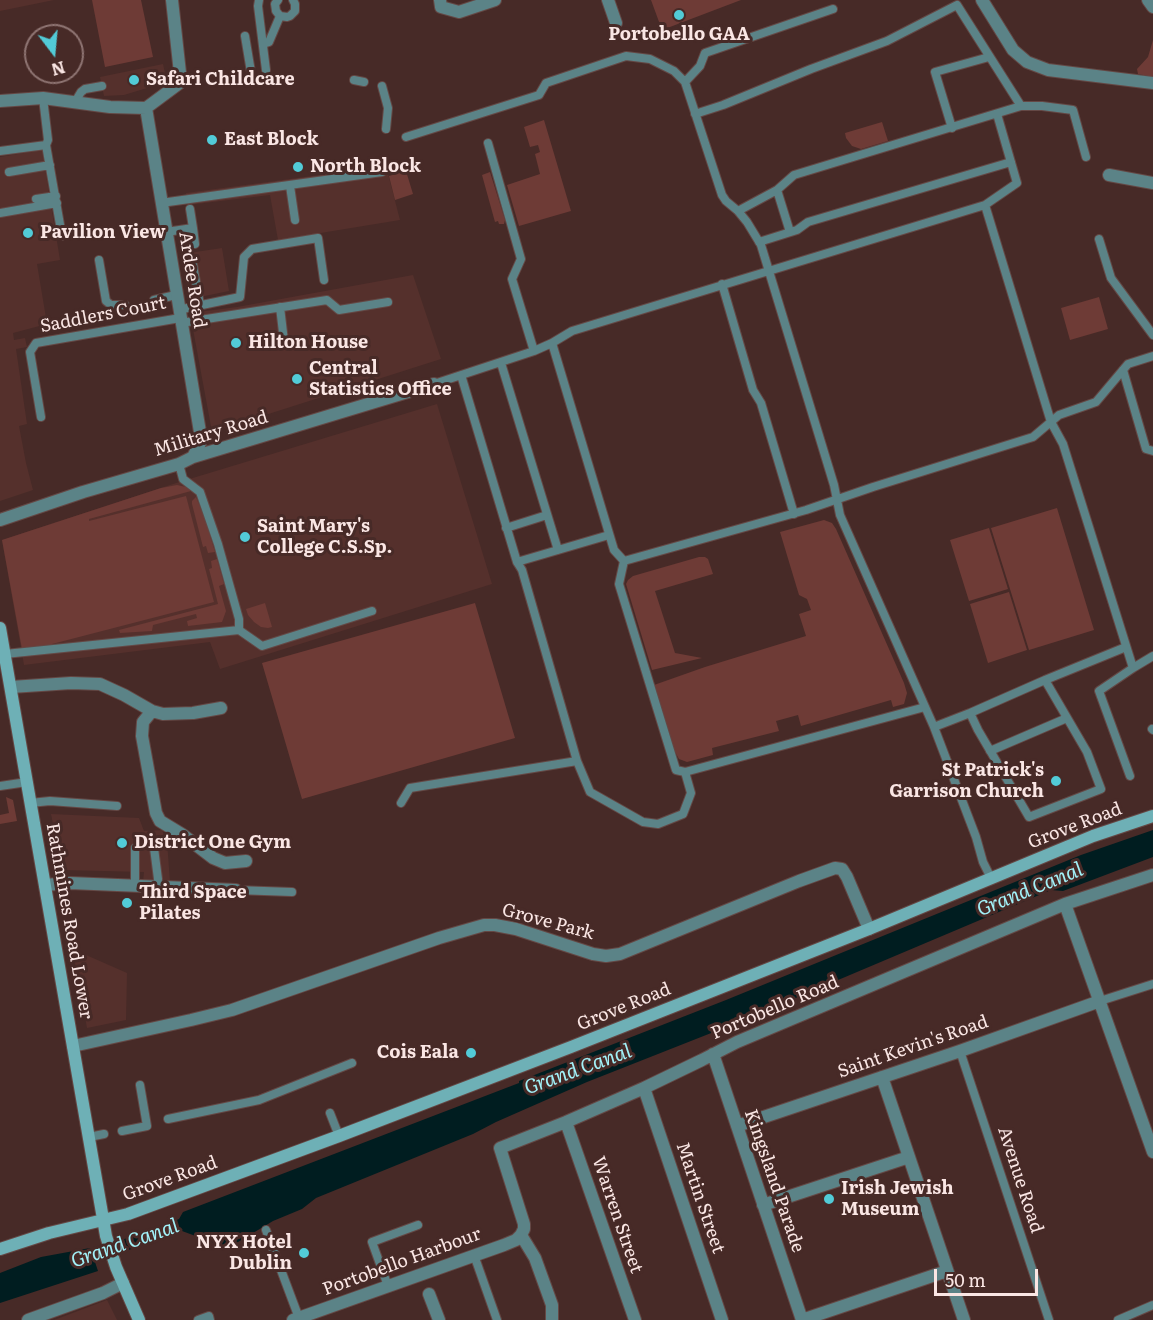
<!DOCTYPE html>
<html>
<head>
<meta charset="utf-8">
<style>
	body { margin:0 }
	#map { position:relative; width:1153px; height:1320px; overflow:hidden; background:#472a27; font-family:Literata,serif }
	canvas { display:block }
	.north { position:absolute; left:24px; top:24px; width:60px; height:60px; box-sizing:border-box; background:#472a27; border:2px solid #8f7573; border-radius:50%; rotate:164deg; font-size:16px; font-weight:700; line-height:24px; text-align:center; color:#fae6e4 }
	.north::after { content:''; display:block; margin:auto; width:21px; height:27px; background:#52cbd7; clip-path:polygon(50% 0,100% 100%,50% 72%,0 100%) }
	.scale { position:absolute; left:934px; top:1269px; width:104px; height:27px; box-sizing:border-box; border:3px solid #fae6e4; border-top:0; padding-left:8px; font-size:18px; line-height:21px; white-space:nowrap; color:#fae6e4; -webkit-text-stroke:4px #472a27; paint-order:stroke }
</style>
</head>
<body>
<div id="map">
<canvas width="1153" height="1320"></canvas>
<div class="north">N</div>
<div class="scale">50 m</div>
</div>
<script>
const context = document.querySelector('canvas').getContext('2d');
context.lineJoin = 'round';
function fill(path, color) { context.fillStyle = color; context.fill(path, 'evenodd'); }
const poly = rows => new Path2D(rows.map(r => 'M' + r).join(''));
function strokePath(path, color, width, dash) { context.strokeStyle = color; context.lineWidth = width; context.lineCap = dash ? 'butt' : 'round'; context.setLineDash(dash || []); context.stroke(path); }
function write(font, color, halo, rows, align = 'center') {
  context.font = font + ' Literata,serif'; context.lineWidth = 6; context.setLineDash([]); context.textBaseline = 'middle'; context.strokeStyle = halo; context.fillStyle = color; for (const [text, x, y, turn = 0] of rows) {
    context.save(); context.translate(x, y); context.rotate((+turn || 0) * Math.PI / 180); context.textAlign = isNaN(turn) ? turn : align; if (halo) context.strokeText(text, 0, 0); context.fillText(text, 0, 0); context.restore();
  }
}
fill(poly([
	[0,0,54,0,0,11],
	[163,64,167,82,124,95,104,96,100,77],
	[42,150,60,260,37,264,47,324,13,333,14,340,25,338,27,347,16,349,27,424,19,426,26,463,33,490,0,501,0,157],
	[386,166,400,220,278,240,270,195,188,205,186,193],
	[222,248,229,291,190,299,182,254],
	[413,275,441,359,212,432,190,313,237,307],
	[437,404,492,584,220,669,210,642,24,665,2,540,173,484],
	[51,814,139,818,144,831,162,830,167,841,170,882,143,882,144,872,62,870],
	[77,951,127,973,126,1020,87,1028,73,952],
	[107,1300,117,1320,54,1320]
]), '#55302c');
fill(poly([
	[92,0,141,0,153,57,105,67],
	[651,0,741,0,662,30],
	[1153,40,1153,77,1138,74,1137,69,1148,57],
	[544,120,571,211,519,226,507,185,540,174,535,154,540,152,538,145,530,147,524,127],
	[882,122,888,141,861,149,852,146,846,138,845,133],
	[406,171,413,194,395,200,389,176],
	[490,172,505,220,504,224,499,224,498,221,495,222,482,175],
	[1099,297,1108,329,1070,340,1061,308],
	[177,485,186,487,191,491,89,519,89,521,186,496,214,602,52,644,52,646,22,649,2,540,161,488],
	[196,497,204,516,215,552,208,553,206,546,203,547,192,504,192,501],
	[1057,508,1094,630,1029,650,991,528],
	[824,520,832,523,836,529,904,683,907,693,904,704,893,707,891,700,801,726,798,715,776,721,779,731,712,748,713,755,687,762,679,759,674,750,654,685,705,667,806,636,799,614,811,610,807,599,799,595,780,532],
	[989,528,1008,589,969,601,950,540],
	[699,557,705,557,708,559,713,574,655,591,675,653,702,658,652,670,626,584,628,580,633,576],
	[217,559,224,584,219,586,226,611,222,622,188,626,187,621,197,618,196,614,153,625,152,631,120,633,119,630,218,604,209,569,212,568,211,561],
	[1009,592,1027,650,988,663,970,604],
	[265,603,272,627,268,628,261,627,254,622,248,615,246,609],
	[475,603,515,738,302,799,262,663],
	[6,797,13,800,17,821,0,824,0,815,9,813]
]), '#6e3b36');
fill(poly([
	[1153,830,1153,857,1063,891,1051,890,734,1024,587,1082,496,1122,473,1134,316,1198,302,1209,273,1221,228,1248,182,1231,95,1262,98,1271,0,1303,0,1273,41,1257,90,1248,91,1251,169,1223,179,1219,183,1212,519,1083,519,1081,726,1000,1081,855]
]), '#001d20');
const service = poly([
	[259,0,258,6,266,70],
	[278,0,275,4,276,11,280,16,287,17,290,16,295,11,295,4,293,0],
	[245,36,251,72],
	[263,44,269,42,280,16],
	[354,80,364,82],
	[685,82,700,66,705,53,833,9],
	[382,86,388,108,386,129],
	[43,98,48,140,46,145,62,236],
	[75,102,81,92,85,89,102,86],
	[695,114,723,105,811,69,887,41,957,5,1021,106],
	[952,128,935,72,989,57],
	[406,137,539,95,546,83,626,56,650,59,674,71,685,82,722,195,726,201,738,211,747,222,761,245,834,485,840,515,934,727,976,837,983,862,991,878],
	[488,143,521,259,512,279,534,351],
	[0,151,46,145],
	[9,172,50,165],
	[290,186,295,220],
	[777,190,790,232],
	[36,199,56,196],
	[161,203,382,172],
	[985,205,1051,422,1063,444,1133,668,1099,691,1130,776],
	[190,209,193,228],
	[738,211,777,190,794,175,1021,106,1042,106,1073,110,1086,157],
	[0,213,57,203],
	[166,232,193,228,195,244],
	[1099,239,1111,278,1153,335],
	[759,242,797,230,808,222,1011,162],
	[192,259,200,305],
	[99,260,106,301,111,305,125,305],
	[722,284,753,390,761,403,794,514],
	[154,300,176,295],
	[280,307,284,341],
	[178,310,240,297,244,257,252,249,318,238,324,280],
	[181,323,327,300,339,310,388,302],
	[552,343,614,550,624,561],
	[501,363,558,550],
	[1123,370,1146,449,1153,451],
	[461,375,517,562,522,570,577,761,590,792,643,822,658,824,683,814,691,793,685,772],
	[434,384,534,351,552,343,572,331,985,205,1017,183,997,114],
	[41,417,30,352,36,343,180,318],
	[506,528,547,515],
	[624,561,806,510,873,487,1033,437,1059,415,1096,402,1128,364,1153,356],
	[624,561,619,584,676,770,685,772,925,707],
	[517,562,609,535],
	[239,630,262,646,372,611],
	[5,654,239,630,239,619,218,544,200,492,183,479,179,464],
	[1133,668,1153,656],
	[970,713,978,730,1029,817,1101,789,1087,752,1045,680],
	[934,727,970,713,1045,680,1126,647],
	[1152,729,1153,730],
	[990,751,1067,718],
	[0,786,27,782],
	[30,803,50,801,117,806],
	[401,803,410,788,577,761],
	[135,848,135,886],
	[154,848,158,879,157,887],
	[236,890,292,892],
	[1100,1001,1153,984],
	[960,1051,1049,1320],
	[330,1113,339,1136],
	[168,1119,259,1100,352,1063],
	[122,1131,147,1126,140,1085],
	[89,1137,104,1134],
	[266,1230,299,1318],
	[474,1255,497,1320],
	[388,1286,372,1242,418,1225],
	[198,1320,209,1316,210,1320],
	[1118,1320,1153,1305]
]);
const pedestrian = poly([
	[429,1294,439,1320]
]);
const minor = poly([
	[440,0,441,7,459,12,495,0],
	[608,0,616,23],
	[982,0,1013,50,1027,62,1048,70,1153,83],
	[1148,0,1153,7],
	[0,101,43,98,110,107,146,108,181,82,172,0],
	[146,108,200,432,200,443,193,457],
	[1109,175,1153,183],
	[0,520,83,492,179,464,193,457,434,384],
	[11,687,71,683,100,684,124,695,152,711,163,714,193,713,221,708],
	[152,711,143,722,142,736,156,813,160,821,183,835,213,858,225,863,246,861],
	[45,885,70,883,236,890],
	[1065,904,1153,1152],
	[73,1046,191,1020,232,1010,439,938,484,925,495,925,516,929,593,954,606,956,620,954,799,881,835,868,842,869,847,877,869,929],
	[713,1054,802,1320],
	[882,1077,964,1320],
	[644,1088,722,1320],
	[566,1122,635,1320],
	[737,1126,960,1051,1100,1001],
	[763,1205,909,1157],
	[28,1320,103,1293,123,1283],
	[293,1320,504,1245,516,1240,521,1235],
	[552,1320,552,1305,535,1258,521,1235,524,1229,524,1224,500,1148,566,1122,644,1088,702,1060,737,1042,1065,904,1153,875],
	[802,1320,947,1271]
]);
const secondary = poly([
	[0,628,106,1236,116,1267,139,1320],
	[0,1249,49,1233,128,1214,339,1136,571,1047,869,929,1093,836,1153,816]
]);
strokePath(service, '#644845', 10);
strokePath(pedestrian, '#644845', 14);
strokePath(minor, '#644845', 14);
strokePath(secondary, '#644845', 14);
strokePath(service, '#5b8387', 8);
strokePath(pedestrian, '#5b8387', 12);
strokePath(minor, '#5b8387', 12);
strokePath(secondary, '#6eb0b6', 12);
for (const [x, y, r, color] of [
	[679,15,6,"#52cbd7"],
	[134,80,6,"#52cbd7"],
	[212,140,6,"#52cbd7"],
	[298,167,6,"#52cbd7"],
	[28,233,6,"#52cbd7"],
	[236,343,6,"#52cbd7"],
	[297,379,6,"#52cbd7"],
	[245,537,6,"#52cbd7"],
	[1056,781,6,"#52cbd7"],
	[122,843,6,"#52cbd7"],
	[127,903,6,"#52cbd7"],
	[471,1053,6,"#52cbd7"],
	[829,1199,6,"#52cbd7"],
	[304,1253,6,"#52cbd7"]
]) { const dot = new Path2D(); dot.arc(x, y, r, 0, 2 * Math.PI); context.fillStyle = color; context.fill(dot); strokePath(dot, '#472a27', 2); }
write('bold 18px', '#fae6e4', '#472a27', [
	["Portobello GAA",679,35,"center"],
	["Safari Childcare",146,80],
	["East Block",224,140],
	["North Block",310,167],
	["Pavilion View",40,233],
	["Hilton House",248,343],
	["Central",309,369],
	["Statistics Office",309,390],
	["Saint Mary's",257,527],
	["College C.S.Sp.",257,548],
	["St Patrick's",1044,771,"right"],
	["Garrison Church",1044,792,"right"],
	["District One Gym",134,843],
	["Third Space",139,893],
	["Pilates",139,914],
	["Cois Eala",459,1053,"right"],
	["Irish Jewish",841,1189],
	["Museum",841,1210],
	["NYX Hotel",292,1243,"right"],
	["Dublin",292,1264,"right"]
], 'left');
write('18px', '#fae6e4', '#472a27', [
	["Ardee Road",192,280,81],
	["Saddlers Court",103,315,-11],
	["Military Road",211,434,-17],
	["Grove Road",1075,826,-21],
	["Rathmines Road Lower",69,921,80],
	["Grove Park",548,922,15],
	["Grove Road",624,1007,-22],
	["Portobello Road",775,1008,-23],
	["Saint Kevin's Road",913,1047,-19],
	["Grove Road",170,1179,-20],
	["Avenue Road",1020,1180,72],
	["Kingsland Parade",774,1181,71],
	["Martin Street",700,1198,71],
	["Warren Street",617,1215,71],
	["Portobello Harbour",402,1262,-20]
]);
write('italic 20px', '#a2f1f8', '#472a27', [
	["Grand Canal",1030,890,-22],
	["Grand Canal",578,1070,-20],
	["Grand Canal",125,1244,-19]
]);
</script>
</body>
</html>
